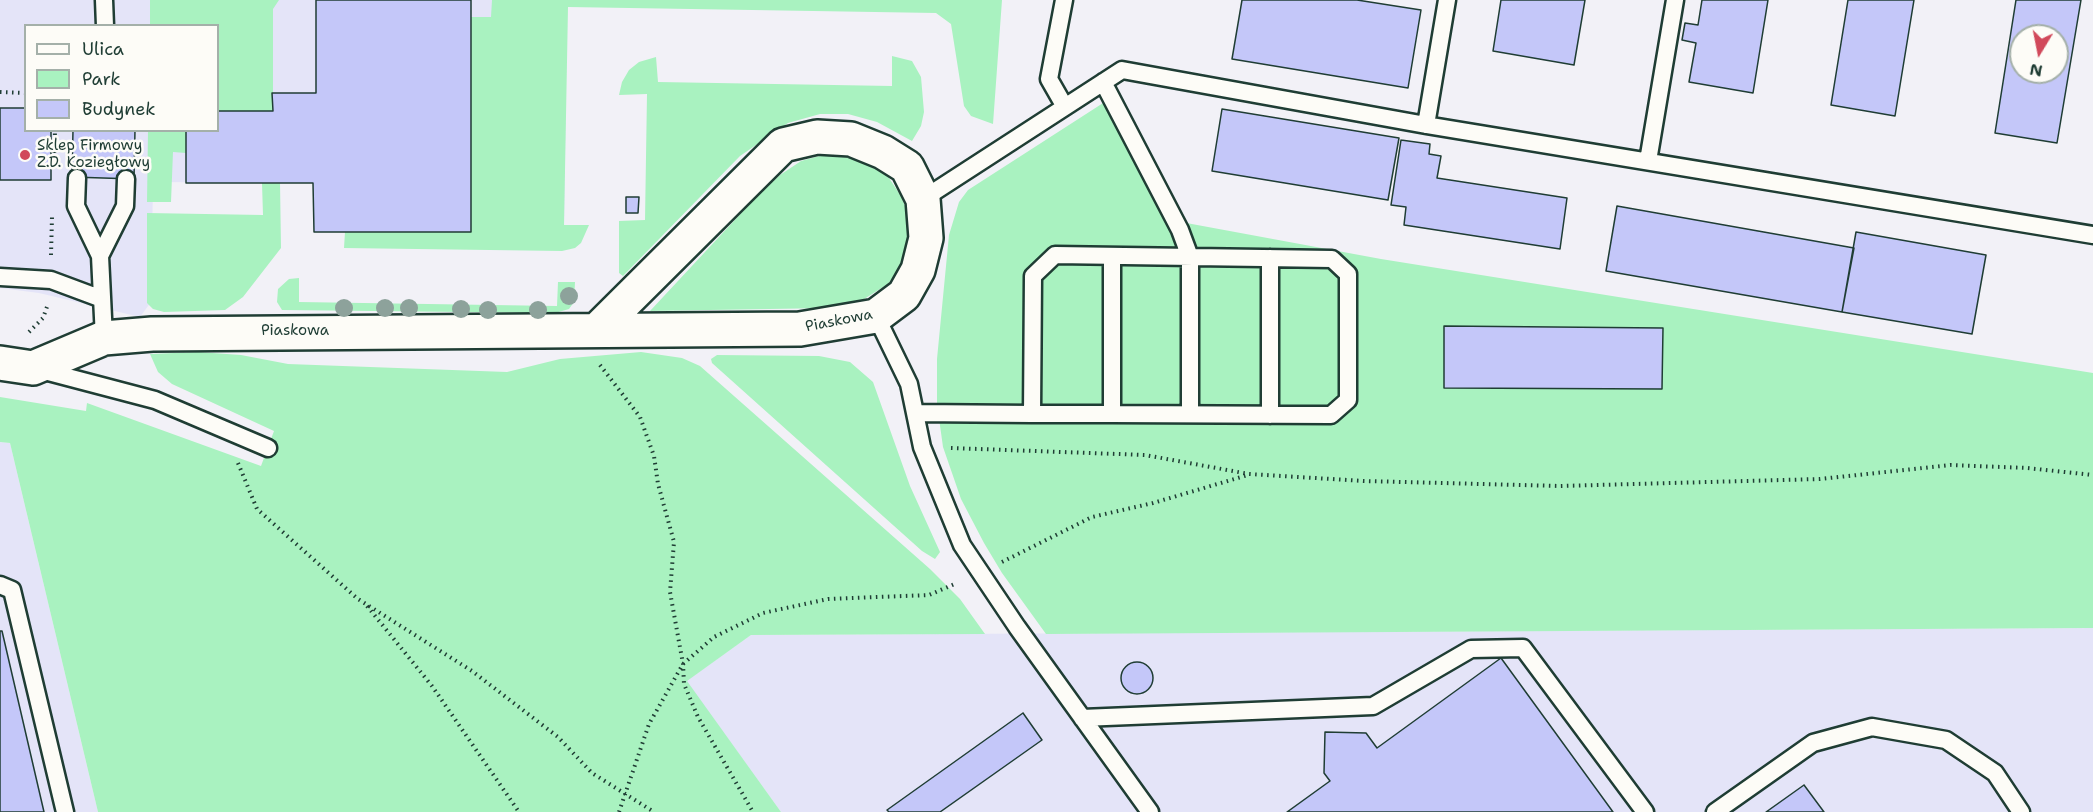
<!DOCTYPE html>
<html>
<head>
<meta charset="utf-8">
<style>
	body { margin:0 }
	#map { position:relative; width:2093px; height:812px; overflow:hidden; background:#f2f1f7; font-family:"Shantell Sans",sans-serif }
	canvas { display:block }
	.legend { position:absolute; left:24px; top:24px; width:195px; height:108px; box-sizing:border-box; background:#fdfcf7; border:2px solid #a4b0a9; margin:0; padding:8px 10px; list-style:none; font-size:18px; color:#1f3d34 }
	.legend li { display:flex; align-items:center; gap:12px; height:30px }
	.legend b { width:30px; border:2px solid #a4b0a9 }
	.north { position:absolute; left:2009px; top:24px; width:60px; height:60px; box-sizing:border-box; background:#fdfcf7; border:2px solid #a4b0a9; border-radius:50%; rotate:190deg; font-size:16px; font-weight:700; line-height:24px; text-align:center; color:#1f3d34 }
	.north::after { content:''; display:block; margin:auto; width:21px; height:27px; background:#d1495b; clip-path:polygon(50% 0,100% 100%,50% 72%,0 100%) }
</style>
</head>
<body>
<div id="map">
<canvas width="2093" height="812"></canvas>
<ul class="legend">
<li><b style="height:8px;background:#fdfcf7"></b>Ulica</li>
<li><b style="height:16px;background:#a9f2c0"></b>Park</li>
<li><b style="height:16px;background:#c4c7f9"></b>Budynek</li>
</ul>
<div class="north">N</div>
</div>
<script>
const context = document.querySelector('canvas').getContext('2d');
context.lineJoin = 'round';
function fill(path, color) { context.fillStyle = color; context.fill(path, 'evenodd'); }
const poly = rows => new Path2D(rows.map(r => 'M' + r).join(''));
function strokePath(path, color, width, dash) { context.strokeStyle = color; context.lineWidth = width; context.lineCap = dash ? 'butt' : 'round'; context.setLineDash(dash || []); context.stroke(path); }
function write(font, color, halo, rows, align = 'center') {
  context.font = font + ' "Shantell Sans",sans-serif'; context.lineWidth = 5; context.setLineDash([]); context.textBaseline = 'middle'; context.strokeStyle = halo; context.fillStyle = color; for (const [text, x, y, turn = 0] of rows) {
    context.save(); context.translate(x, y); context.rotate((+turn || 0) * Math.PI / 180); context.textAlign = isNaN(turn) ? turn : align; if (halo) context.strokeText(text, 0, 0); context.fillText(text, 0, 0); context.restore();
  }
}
fill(poly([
	[0,0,567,0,564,236,471,232,314,232,313,183,153,182,151,302,140,317,39,293,0,288],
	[26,26,218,26,218,130,26,130],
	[0,442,10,443,98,812,0,812],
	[2093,628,2093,812,781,812,686,681,751,635]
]), '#e4e4f8');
fill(poly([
	[150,0,279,0,273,9,273,111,218,111,218,26,150,26],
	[492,0,1002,0,993,124,971,116,964,106,951,24,936,13,568,7,564,225,589,225,581,243,575,248,562,251,344,248,345,232,471,232,471,17,491,17],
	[892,56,912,61,921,77,924,112,921,126,912,141,877,122,848,114,820,114,788,123,740,156,623,276,619,273,619,221,645,220,647,94,619,95,622,82,629,70,639,62,656,57,658,82,892,86],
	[1114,96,1181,222,1381,259,2093,373,2093,628,1046,634,1002,573,984,543,961,499,943,447,937,404,937,359,949,235,959,202,968,190],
	[148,131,186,131,186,153,173,152,171,202,147,202],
	[830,153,863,160,875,166,887,175,901,196,907,211,910,238,904,263,888,284,861,301,829,308,650,311,759,194,780,175,801,161],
	[280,182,281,248,243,297,225,310,164,312,153,309,147,303,147,213,263,215,262,183],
	[299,278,299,302,557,306,558,282,575,282,574,302,569,309,555,313,282,310,277,302,278,289,289,279],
	[198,352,241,355,288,364,507,372,560,359,641,352,682,358,700,366,930,569,960,599,985,634,751,635,687,681,781,812,98,812,10,443,0,442,0,397,86,411,87,403,261,466,274,431,172,384,158,372,150,354],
	[717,355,819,356,850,362,873,382,910,486,940,552,935,559,922,551,712,363,711,359]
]), '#a9f2c0');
const building = poly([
	[316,0,471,0,471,232,314,232,313,183,186,183,186,130,218,130,218,111,273,111,272,93,316,93,316,0],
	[1242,0,1357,0,1421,10,1408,88,1232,59,1242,0],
	[1501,0,1585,0,1574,65,1493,51,1501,0],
	[1702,0,1768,0,1753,93,1689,82,1696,43,1682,40,1685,23,1698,25,1702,0],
	[1848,0,1914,0,1895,116,1831,105,1848,0],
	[2016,0,2081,0,2057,143,1995,133,2016,0],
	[2021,36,2057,36,2057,72,2021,72,2021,36],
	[0,108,26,108,26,130,51,130,51,180,0,180,0,108],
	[1222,109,1399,138,1388,200,1212,171,1222,109],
	[73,130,135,130,134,179,72,177,73,130],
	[1401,140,1430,144,1429,154,1441,156,1437,178,1567,198,1560,249,1404,225,1406,207,1391,205,1401,140],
	[626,197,639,197,638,213,626,213,626,197],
	[1617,206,1854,248,1842,312,1606,271,1617,206],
	[1856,232,1986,255,1972,334,1842,312,1856,232],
	[1444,326,1663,328,1662,389,1444,388,1444,326],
	[0,631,2,631,44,812,0,812,0,631],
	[1501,658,1613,812,1287,812,1330,781,1324,773,1325,732,1366,733,1377,748,1501,658],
	'1121 678a16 16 0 1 1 32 0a16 16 0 1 1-32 0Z',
	[1023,713,1042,740,940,812,889,812,887,810,1023,713],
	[1804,785,1824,812,1766,812,1804,785]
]);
fill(building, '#c4c7f9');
strokePath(building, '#1f3d34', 1.5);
const lane = poly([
	[104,0,105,26],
	[1064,0,1049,79,1065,107],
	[1103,82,1180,230,1190,257,1190,414],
	[1426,125,1447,0],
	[1648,161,1675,0],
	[77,178,76,206,100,256,104,338],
	[923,199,1122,70,1426,125,2093,235],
	[100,256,125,206,126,179],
	[0,277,51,280,102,299],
	[876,316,909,384,922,447,962,545,1017,627,1150,812],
	[37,369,155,400,268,448],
	[915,413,1032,414,1112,414,1331,415,1348,400,1348,274,1332,259,1055,255,1033,276,1032,414],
	[1112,414,1112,256],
	[1270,415,1270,258],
	[0,585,12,590,65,812],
	[1082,718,1373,706,1471,649,1523,648,1645,812],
	[1715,812,1813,743,1872,727,1946,740,1995,773,2021,812]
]);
const street = poly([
	[0,363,33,368,104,338,152,334,800,329,876,316,904,295,918,270,926,238,923,199,907,167,883,152,851,139,817,137,783,145,597,330]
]);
strokePath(lane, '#1f3d34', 21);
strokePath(street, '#1f3d34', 38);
strokePath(poly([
	[0,92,26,93],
	[54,165,55,130],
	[51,255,52,217],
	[29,332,43,318,48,304],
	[600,365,640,417,654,456,658,484,674,542,670,592,683,664,684,684,698,717,753,812],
	[951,448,1145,455,1249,474,1364,481,1560,486,1820,479,1951,465,2027,468,2093,475],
	[238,463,257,509,358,599,472,671,558,737,592,773,654,812],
	[1002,562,1092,517,1153,503,1248,475],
	[367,606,432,686,519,812],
	[619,812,649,724,683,664,714,637,763,613,828,599,929,595,957,583]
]), '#1f3d34', 4, [1.5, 4.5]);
strokePath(lane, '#fdfcf7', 16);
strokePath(street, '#fdfcf7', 33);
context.fillStyle = '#8da29b';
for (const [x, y] of [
	[569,296],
	[344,308],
	[385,308],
	[409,308],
	[461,309],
	[488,310],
	[538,310]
]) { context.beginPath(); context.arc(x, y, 9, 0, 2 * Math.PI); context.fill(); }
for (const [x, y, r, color] of [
	[25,155,6,"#d1495b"]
]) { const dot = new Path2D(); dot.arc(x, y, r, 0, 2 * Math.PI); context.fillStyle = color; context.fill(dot); strokePath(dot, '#fdfcf7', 2); }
write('15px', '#1f3d34', '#fdfcf7', [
	["Sklep Firmowy",37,146],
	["Z.D. Koziegłowy",37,163]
], 'left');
write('15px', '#1f3d34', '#fdfcf7', [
	["Piaskowa",839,321,-11],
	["Piaskowa",295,331]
]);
</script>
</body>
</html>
